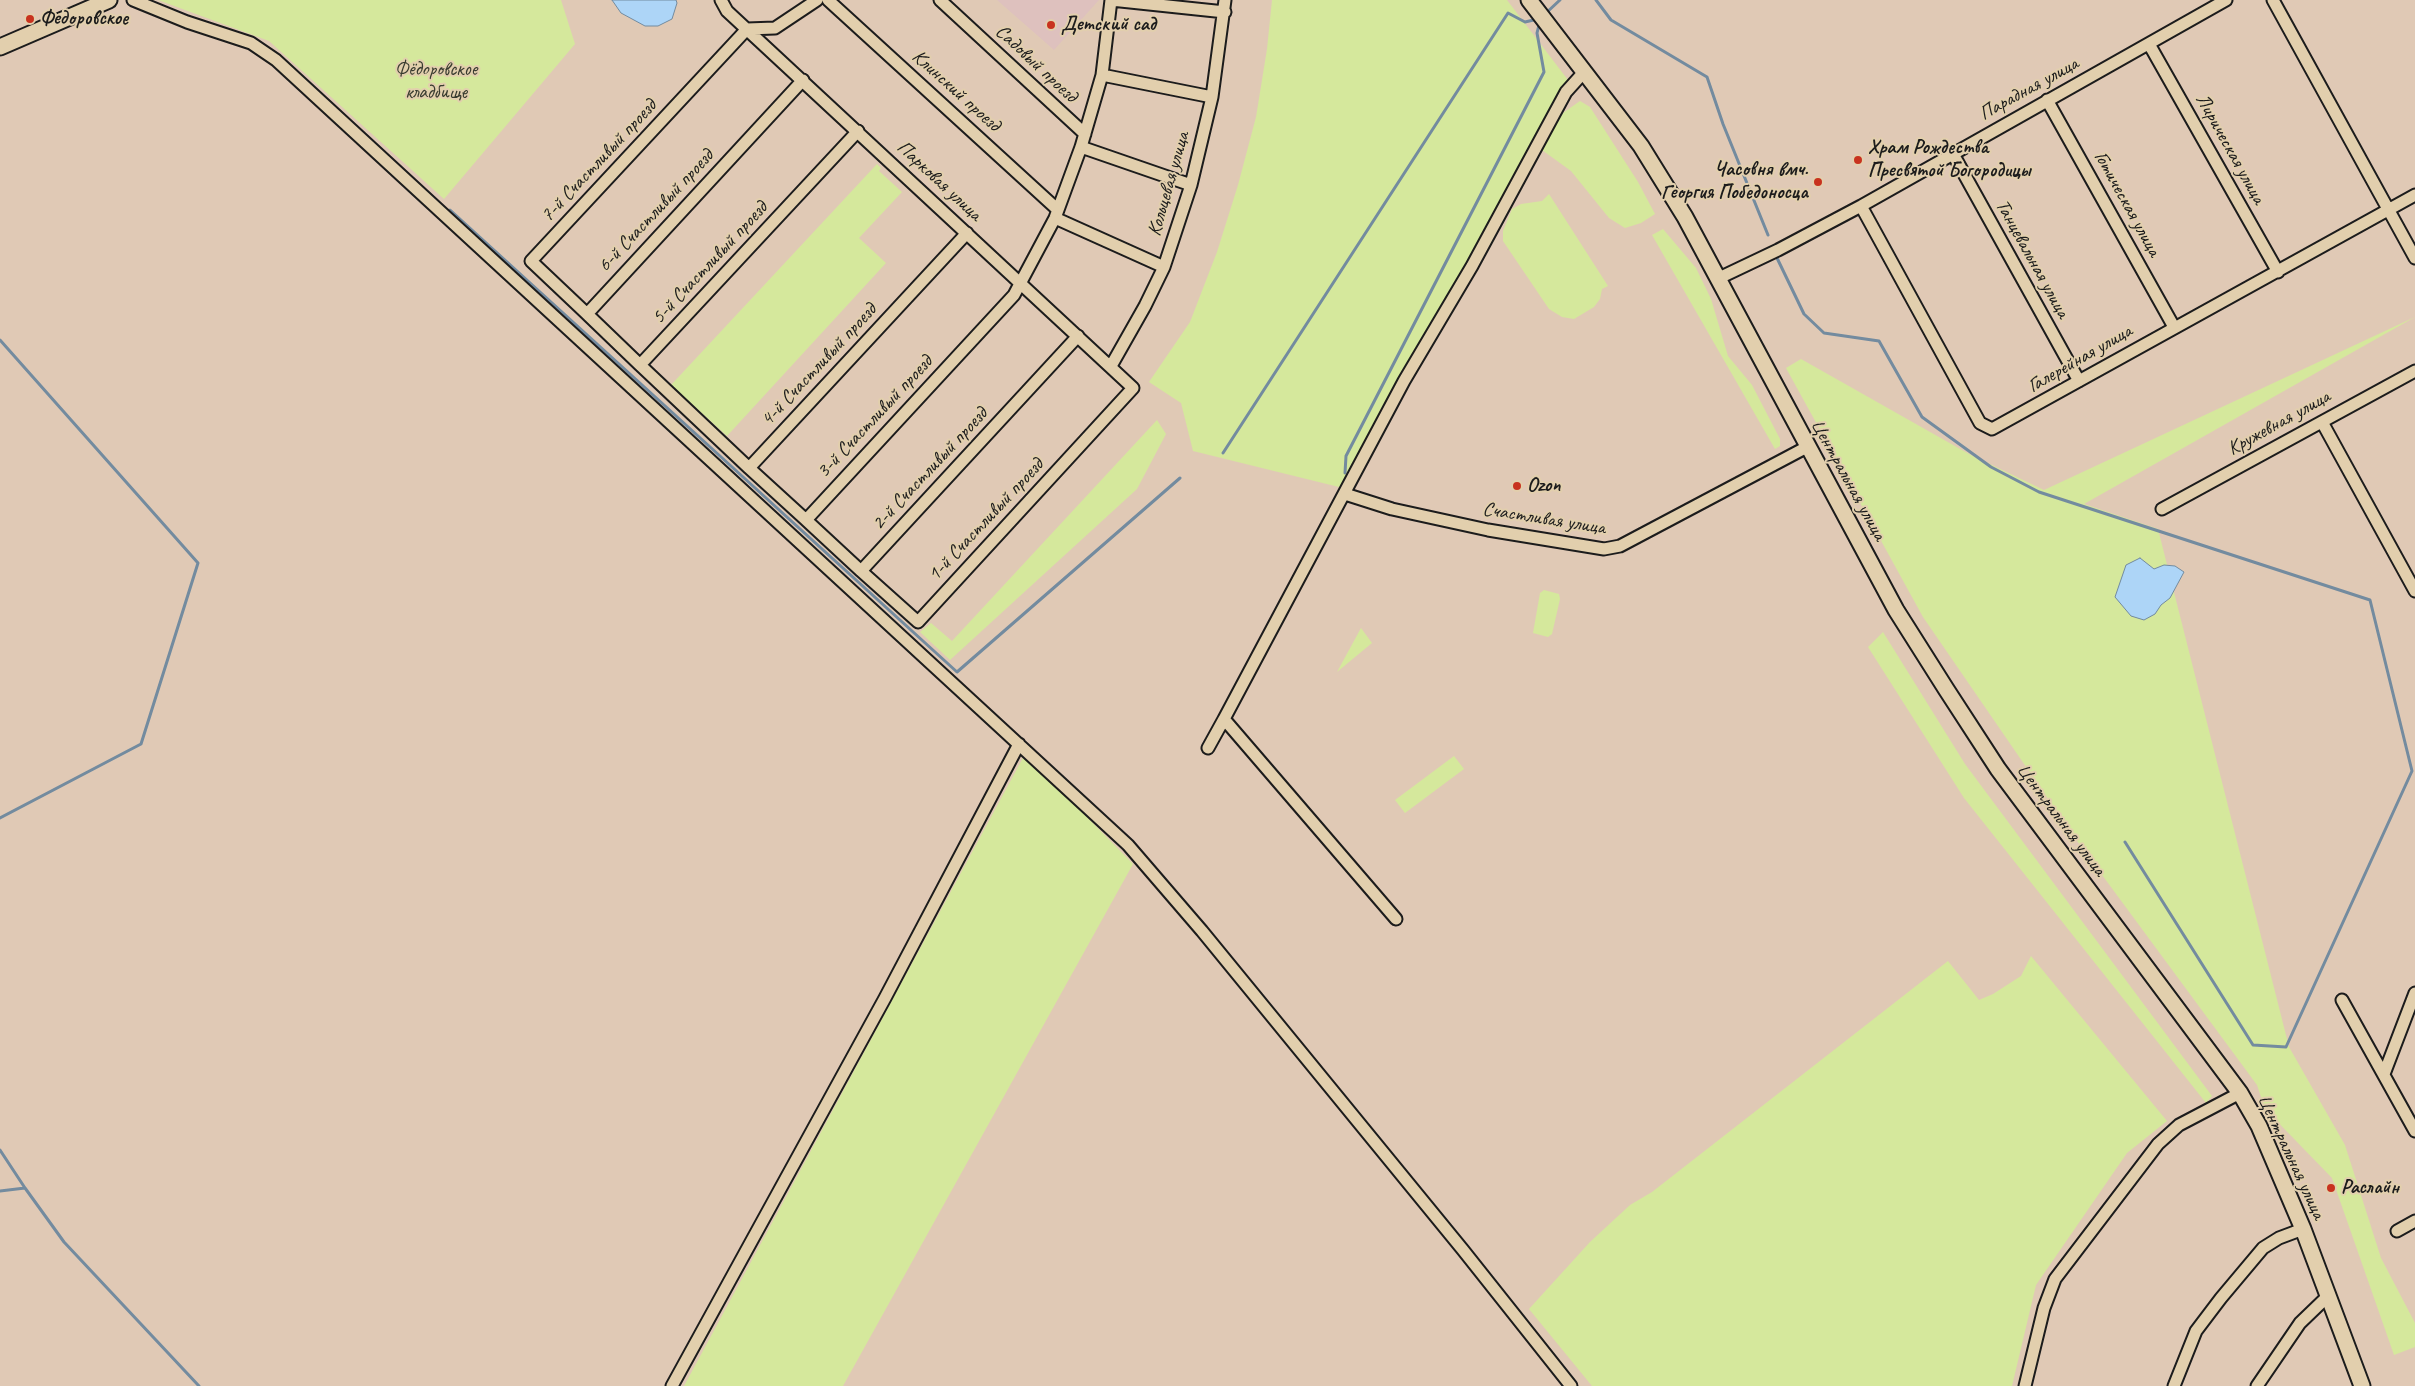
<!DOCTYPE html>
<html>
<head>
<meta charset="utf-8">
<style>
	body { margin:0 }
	canvas { display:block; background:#e0c9b5 }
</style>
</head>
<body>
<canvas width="2415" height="1386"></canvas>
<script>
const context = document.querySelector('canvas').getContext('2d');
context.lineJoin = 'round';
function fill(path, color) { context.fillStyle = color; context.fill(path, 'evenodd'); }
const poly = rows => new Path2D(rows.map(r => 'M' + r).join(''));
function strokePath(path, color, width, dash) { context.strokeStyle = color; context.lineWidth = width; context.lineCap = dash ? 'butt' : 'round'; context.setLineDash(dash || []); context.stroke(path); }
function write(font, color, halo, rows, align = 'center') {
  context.font = font + ' Caveat,sans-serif'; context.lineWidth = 4; context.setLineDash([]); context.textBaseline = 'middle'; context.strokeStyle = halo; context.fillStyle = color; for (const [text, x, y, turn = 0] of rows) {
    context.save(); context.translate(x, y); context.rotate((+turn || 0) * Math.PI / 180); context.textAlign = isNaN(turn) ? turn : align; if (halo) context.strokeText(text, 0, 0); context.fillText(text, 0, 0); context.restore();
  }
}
fill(poly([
	[997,0,1099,0,1054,50]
]), '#dec1be');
fill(poly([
	[158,0,561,0,575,44,444,199,269,41],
	[1272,0,1507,0,1571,84,1347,489,1193,451,1181,403,1149,382,1190,322,1217,252,1238,185,1256,117,1267,49],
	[1580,101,1590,107,1638,182,1655,214,1641,223,1625,228,1609,218,1571,171,1542,150,1560,115],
	[877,164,881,168,879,171,902,192,859,238,886,263,727,436,671,385],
	[1549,194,1608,286,1602,289,1600,299,1594,307,1574,319,1562,317,1549,309,1503,241,1503,231,1512,209,1521,204,1542,201],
	[1663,229,1696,268,1711,299,1728,356,1752,385,1780,439,1780,446,1775,449,1652,235],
	[2415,317,2084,504,2158,529,2289,1047,2345,1145,2381,1258,2415,1323,2415,1347,2394,1355,2332,1178,2265,1109,2257,1085,2077,841,1923,617,1786,368,1801,359,1969,454,2044,490],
	[1157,420,1166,434,1137,489,950,660,920,632,931,623,952,641],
	[1544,590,1559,594,1560,599,1552,634,1548,637,1533,633,1540,593],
	[1361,628,1372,643,1337,672],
	[1883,632,1965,764,2212,1096,2206,1103,1964,798,1868,647],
	[1025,754,1133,864,843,1386,684,1386],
	[1454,756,1464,769,1405,813,1395,800],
	[2031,956,2167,1121,2127,1153,2036,1285,2012,1386,1592,1386,1529,1309,1590,1242,1630,1205,1652,1192,1948,961,1979,1000,1993,994,2021,976]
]), '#d5e89c');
const water = poly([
	[612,0,676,0,677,3,672,19,658,26,645,26,621,13,612,0],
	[2140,558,2154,569,2164,565,2175,566,2184,572,2170,598,2161,605,2155,614,2144,620,2131,616,2115,597,2126,565,2140,558]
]);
fill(water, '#add5f7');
strokePath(water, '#738b9f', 1);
strokePath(poly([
	[1596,0,1611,20,1707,77,1723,124,1768,235],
	[1545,14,1560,0],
	[450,210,957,672,1180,478],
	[1777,258,1804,314,1824,333,1879,341,1922,417,1991,467,2039,492,2370,600,2412,771,2286,1047,2253,1045,2125,842],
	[0,340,198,563,141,744,0,818],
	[1223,453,1508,13,1525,22,1538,19],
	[1345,473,1346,456,1544,72,1537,33,1540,21],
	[0,1150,25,1188],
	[0,1191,25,1188,64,1242,199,1386]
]), '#738b9f', 3);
const street = poly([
	[133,0,187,22,251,43,276,60,1128,845,1202,931,1463,1250,1571,1386],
	[721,0,727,11,1133,388,918,622,861,571],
	[828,0,1058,210],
	[940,0,1085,134],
	[1111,0,1225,12],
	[2273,0,2415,258],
	[2149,44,2278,272],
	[1102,75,1212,97],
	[2047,100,2174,327],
	[858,131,640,365,749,468,967,233],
	[1081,147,1191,185],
	[1953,154,2079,381],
	[1861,206,1980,423,1992,429,2415,195],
	[1055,218,1164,267],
	[1717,279,1778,250,1861,206,2226,0],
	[587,314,531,261,747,29,775,28,817,0],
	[640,365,587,314,803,80],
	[1111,366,1145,306,1164,267,1191,185,1212,97,1225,0],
	[2322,422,2415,591],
	[749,468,806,520,1014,295,1055,218,1081,147,1102,75,1111,0],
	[1345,494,1392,509,1488,530,1604,549,1620,546,1807,447],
	[2162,509,2415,371],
	[806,520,861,571,1078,336],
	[1208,748,1224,719],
	[1396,919,1224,719,1404,381,1472,266,1566,92,1584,72],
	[2342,1000,2415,1131],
	[2384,1074,2415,993],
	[2397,1231,2415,1221],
	[672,1386,885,998,1019,744],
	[2025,1386,2044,1308,2055,1279,2158,1144,2179,1125,2240,1093],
	[2174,1386,2196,1331,2221,1298,2263,1248,2279,1238,2303,1229],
	[2257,1386,2300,1323,2327,1297]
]);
const secondary = poly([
	[1529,0,1641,146,1685,217,1896,610,1946,689,1998,769,2240,1093,2259,1126,2303,1229,2362,1386],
	[0,47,109,0]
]);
strokePath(street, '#1c1c1c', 15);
strokePath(secondary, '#1c1c1c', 19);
strokePath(street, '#e2cfad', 11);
strokePath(secondary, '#e2cfad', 15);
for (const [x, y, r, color] of [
	[30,19,5,"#c8321e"],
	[1051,25,5,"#c8321e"],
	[1858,160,5,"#c8321e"],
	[1818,182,5,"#c8321e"],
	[1517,486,5,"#c8321e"],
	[2331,1188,5,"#c8321e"]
]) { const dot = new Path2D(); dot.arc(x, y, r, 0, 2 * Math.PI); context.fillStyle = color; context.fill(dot); strokePath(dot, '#e2cfad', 2); }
write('bold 20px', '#1c1c1c', '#e2cfad', [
	["Федоровское",40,19],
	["Детский сад",1061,25],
	["Храм Рождества",1868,148],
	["Пресвятой Богородицы",1868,171],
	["Часовня вмч.",1808,170,"right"],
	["Георгия Победоносца",1808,193,"right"],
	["Ozon",1527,486],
	["Раслайн",2341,1188]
], 'left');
write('20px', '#1c1c1c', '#e2cfad', [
	["Садовый проезд",1036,64,43],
	["Парадная улица",2029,89,-29],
	["Клинский проезд",956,91,42],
	["Лирическая улица",2230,149,61],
	["7-й Счастливый проезд",599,161,-47],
	["Парковая улица",939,181,43],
	["Кольцевая улица",1169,184,-74],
	["Готическая улица",2127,204,61],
	["6-й Счастливый проезд",656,211,-47],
	["Танцевальная улица",2032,259,61],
	["5-й Счастливый проезд",710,263,-47],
	["Галерейная улица",2080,359,-30],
	["4-й Счастливый проезд",819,365,-47],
	["3-й Счастливый проезд",875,417,-47],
	["Кружевная улица",2279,423,-29],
	["2-й Счастливый проезд",930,469,-47],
	["Центральная улица",1848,480,61],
	["Счастливая улица",1544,519,9],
	["1-й Счастливый проезд",986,520,-47],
	["Центральная улица",2061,820,53],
	["Центральная улица",2291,1157,65]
]);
write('20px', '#383b2f', '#e2cfad', [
	["Фёдоровское",436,70],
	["кладбище",436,93]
]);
</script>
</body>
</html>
